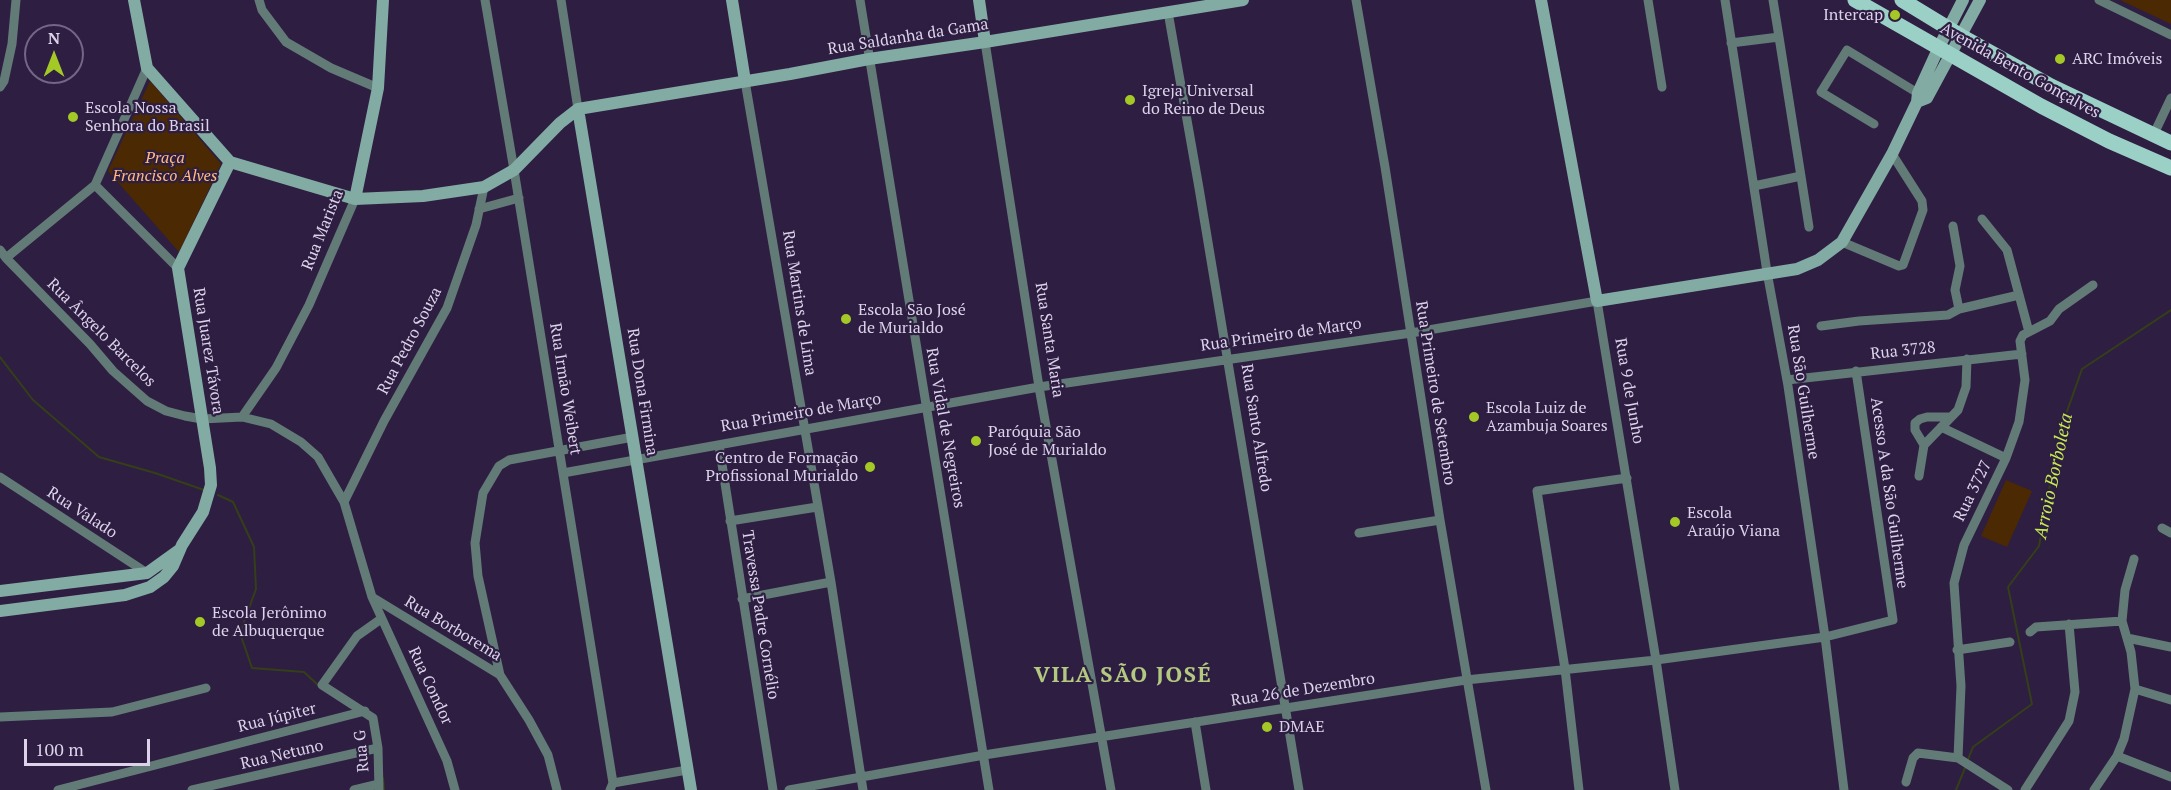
<!DOCTYPE html>
<html>
<head>
<meta charset="utf-8">
<style>
	body { margin:0 }
	#map { position:relative; width:2171px; height:790px; overflow:hidden; background:#2e1e42; font-family:"PT Serif",serif }
	canvas { display:block }
	.north { position:absolute; left:24px; top:24px; width:60px; height:60px; box-sizing:border-box; background:#2e1e42; border:2px solid #746686; border-radius:50%; rotate:0deg; font-size:16px; font-weight:700; line-height:24px; text-align:center; color:#dcd3eb }
	.north::after { content:''; display:block; margin:auto; width:21px; height:27px; background:#a4c825; clip-path:polygon(50% 0,100% 100%,50% 72%,0 100%) }
	.scale { position:absolute; left:24px; top:739px; width:126px; height:27px; box-sizing:border-box; border:3px solid #dcd3eb; border-top:0; padding-left:8px; font-size:18px; line-height:21px; white-space:nowrap; color:#dcd3eb; -webkit-text-stroke:4px #2e1e42; paint-order:stroke }
</style>
</head>
<body>
<div id="map">
<canvas width="2171" height="790"></canvas>
<div class="north">N</div>
<div class="scale">100 m</div>
</div>
<script>
const context = document.querySelector('canvas').getContext('2d');
context.lineJoin = 'round';
function fill(path, color) { context.fillStyle = color; context.fill(path, 'evenodd'); }
const poly = rows => new Path2D(rows.map(r => 'M' + r).join(''));
function strokePath(path, color, width, dash) { context.strokeStyle = color; context.lineWidth = width; context.lineCap = dash ? 'butt' : 'round'; context.setLineDash(dash || []); context.stroke(path); }
function write(font, color, halo, rows, align = 'center') {
  context.font = font + ' "PT Serif",serif'; context.lineWidth = 4.5; context.setLineDash([]); context.textBaseline = 'middle'; context.strokeStyle = halo; context.fillStyle = color; for (const [text, x, y, turn = 0] of rows) {
    context.save(); context.translate(x, y); context.rotate((+turn || 0) * Math.PI / 180); context.textAlign = isNaN(turn) ? turn : align; if (halo) context.strokeText(text, 0, 0); context.fillText(text, 0, 0); context.restore();
  }
}
fill(poly([
	[2120,0,2171,0,2171,24],
	[150,81,221,164,179,252,108,171],
	[2006,480,2032,491,2007,547,1981,536]
]), '#4b2902');
strokePath(poly([
	[0,357,33,400,99,457,155,473,204,490],
	[218,495,233,502,254,547,256,589,240,633,252,668,304,672,319,686],
	[1967,762,1973,747,2032,704,2008,587,2039,546,2059,434,2082,369,2171,310],
	[383,778,384,790],
	[1956,790,1965,768]
]), '#343f18', 2);
strokePath(poly([
	[259,0,262,10,286,42,331,68,378,88],
	[485,0,514,170,613,783],
	[561,0,578,109],
	[860,0,989,790],
	[1356,0,1385,167,1440,520,1486,790],
	[1648,0,1662,87],
	[1725,0,1767,272,1788,386,1825,637,1844,790],
	[2099,0,2171,35],
	[1168,12,1199,188,1299,790],
	[1779,37,1809,227],
	[985,42,1039,387,1111,790],
	[1731,43,1779,37,1773,0],
	[745,81,831,582,863,790],
	[0,87,4,81,12,44,16,0],
	[1874,124,1821,92,1847,50,1921,95],
	[2153,136,2171,98],
	[95,185,178,268],
	[1754,186,1801,176],
	[479,209,519,198],
	[1982,219,2007,250,2029,332],
	[1953,226,1960,266,1955,290,1959,309],
	[1842,242,1899,266,1903,265,1923,210,1922,201,1892,154],
	[0,250,6,258,90,344,113,371,147,401,166,411,185,416,202,419,242,417,271,424,301,442,318,457,344,502,372,597,447,761,455,790],
	[6,258,95,185,147,68],
	[1821,326,1859,321,1948,315,1959,309,2019,295],
	[1787,380,2022,354],
	[242,417,276,368,309,305,355,199],
	[1941,427,2006,458],
	[719,445,773,790],
	[1924,445,1915,430,1915,423,1920,419,1927,417,1950,417],
	[563,473,1039,387,1411,333,1597,301,1656,660,1675,790],
	[1919,476,1924,445,1958,410,1966,387,1967,359],
	[0,477,147,573],
	[344,502,384,421,447,308,476,225,484,187],
	[730,521,817,507],
	[2162,528,2171,533],
	[1359,533,1440,520],
	[372,597,500,675,529,720,548,755,557,790],
	[742,599,831,582],
	[2030,632,2036,627,2122,621],
	[2127,638,2171,647],
	[1957,650,2010,642],
	[500,675,478,576,475,543,483,493,499,466,509,460,633,437],
	[2135,689,2171,700],
	[0,717,112,712,206,688],
	[1195,722,1206,790],
	[2117,756,2171,777],
	[1958,758,1961,686,1954,583,1964,545,2006,458,2019,422,2025,380,2020,341,2023,335,2050,321,2059,309,2093,285],
	[1906,782,1913,758,1918,753,1958,758,2008,790],
	[58,790,365,711],
	[192,790,378,748],
	[354,790,379,784],
	[379,790,378,748,373,718,322,685,357,636,381,619],
	[610,790,613,783,687,770],
	[789,790,984,755,1466,680,1656,660,1825,637,1893,620,1856,371],
	[1579,790,1565,669,1537,491,1627,478],
	[2025,790,2069,721,2075,692,2069,624],
	[2094,790,2117,756,2124,739,2135,689,2131,652,2122,621,2125,590,2134,559]
]), '#627b77', 9);
strokePath(poly([
	[134,0,147,68,230,162,355,199,423,196,484,187,514,170,560,123,578,109,790,74,869,59,985,42,1243,0],
	[732,0,745,81],
	[979,0,985,42],
	[1541,0,1597,301,1797,269,1818,260,1842,242,1892,154,1917,102,1918,93,1939,47,1963,0],
	[1917,102,1927,98,1980,0],
	[578,109,691,790],
	[355,199,378,88,383,0],
	[0,591,147,573,179,550],
	[0,611,125,595,150,587,164,577,173,566,182,545,203,512,211,485,210,468,178,268,230,162]
]), '#82aba4', 12);
strokePath(poly([
	[1855,0,2041,106,2109,141,2171,168],
	[1902,0,1961,36,2051,86,2171,143]
]), '#9bd0c7', 15);
for (const [x, y, r, color] of [
	[1895,15,6,"#a4c825"],
	[2060,59,6,"#a4c825"],
	[1130,100,6,"#a4c825"],
	[73,117,6,"#a4c825"],
	[846,319,6,"#a4c825"],
	[1474,417,6,"#a4c825"],
	[976,441,6,"#a4c825"],
	[870,467,6,"#a4c825"],
	[1675,522,6,"#a4c825"],
	[200,622,6,"#a4c825"],
	[1267,727,6,"#a4c825"]
]) { const dot = new Path2D(); dot.arc(x, y, r, 0, 2 * Math.PI); context.fillStyle = color; context.fill(dot); strokePath(dot, '#2e1e42', 2); }
write('16px', '#dcd3eb', '#2e1e42', [
	["Intercap",1883,15,"right"],
	["ARC Imóveis",2072,59],
	["Igreja Universal",1142,91],
	["do Reino de Deus",1142,109],
	["Escola Nossa",85,108],
	["Senhora do Brasil",85,126],
	["Escola São José",858,310],
	["de Murialdo",858,328],
	["Escola Luiz de",1486,408],
	["Azambuja Soares",1486,426],
	["Paróquia São",988,432],
	["José de Murialdo",988,450],
	["Centro de Formação",858,458,"right"],
	["Profissional Murialdo",858,476,"right"],
	["Escola",1687,513],
	["Araújo Viana",1687,531],
	["Escola Jerônimo",212,613],
	["de Albuquerque",212,631],
	["DMAE",1279,727]
], 'left');
write('16px', '#dcd3eb', '#2e1e42', [
	["Rua Saldanha da Gama",908,37,-9],
	["Avenida Bento Gonçalves",2020,71,29],
	["Rua Marista",323,230,-68],
	["Rua Martins de Lima",799,303,81],
	["Rua Ângelo Barcelos",101,333,45],
	["Rua Primeiro de Março",1281,335,-8],
	["Rua Santa Maria",1049,340,81],
	["Rua Pedro Souza",410,341,-62],
	["Rua Juarez Távora",208,351,81],
	["Rua 3728",1903,351,-6],
	["Rua Irmão Weibert",565,389,81],
	["Rua 9 de Junho",1629,391,80],
	["Rua Dona Firmina",642,392,81],
	["Rua São Guilherme",1803,392,81],
	["Rua Primeiro de Setembro",1435,393,81],
	["Rua Primeiro de Março",801,413,-10],
	["Rua Vidal de Negreiros",945,428,80],
	["Rua Santo Alfredo",1256,428,81],
	["Rua 3727",1973,491,-64],
	["Acesso A da São Guilherme",1889,493,82],
	["Rua Valado",82,513,33],
	["Travessa Padre Cornélio",760,615,81],
	["Rua Borborema",453,629,31],
	["Rua Condor",430,686,65],
	["Rua 26 de Dezembro",1303,690,-9],
	["Rua Júpiter",277,718,-14],
	["Rua G",362,751,-95],
	["Rua Netuno",282,755,-13]
]);
write('italic 16px', '#ffba7d', '#2e1e42', [
	["Praça",165,158],
	["Francisco Alves",165,176]
]);
write('italic 18px', '#c5ed4f', '#2e1e42', [
	["Arroio Borboleta",2054,476,-78]
]);
context.letterSpacing = '1.5px';
write('bold 22px', '#b3c980', '#2e1e42', [
	["VILA SÃO JOSÉ",1123,676]
]);
context.letterSpacing = '0px';
</script>
</body>
</html>
